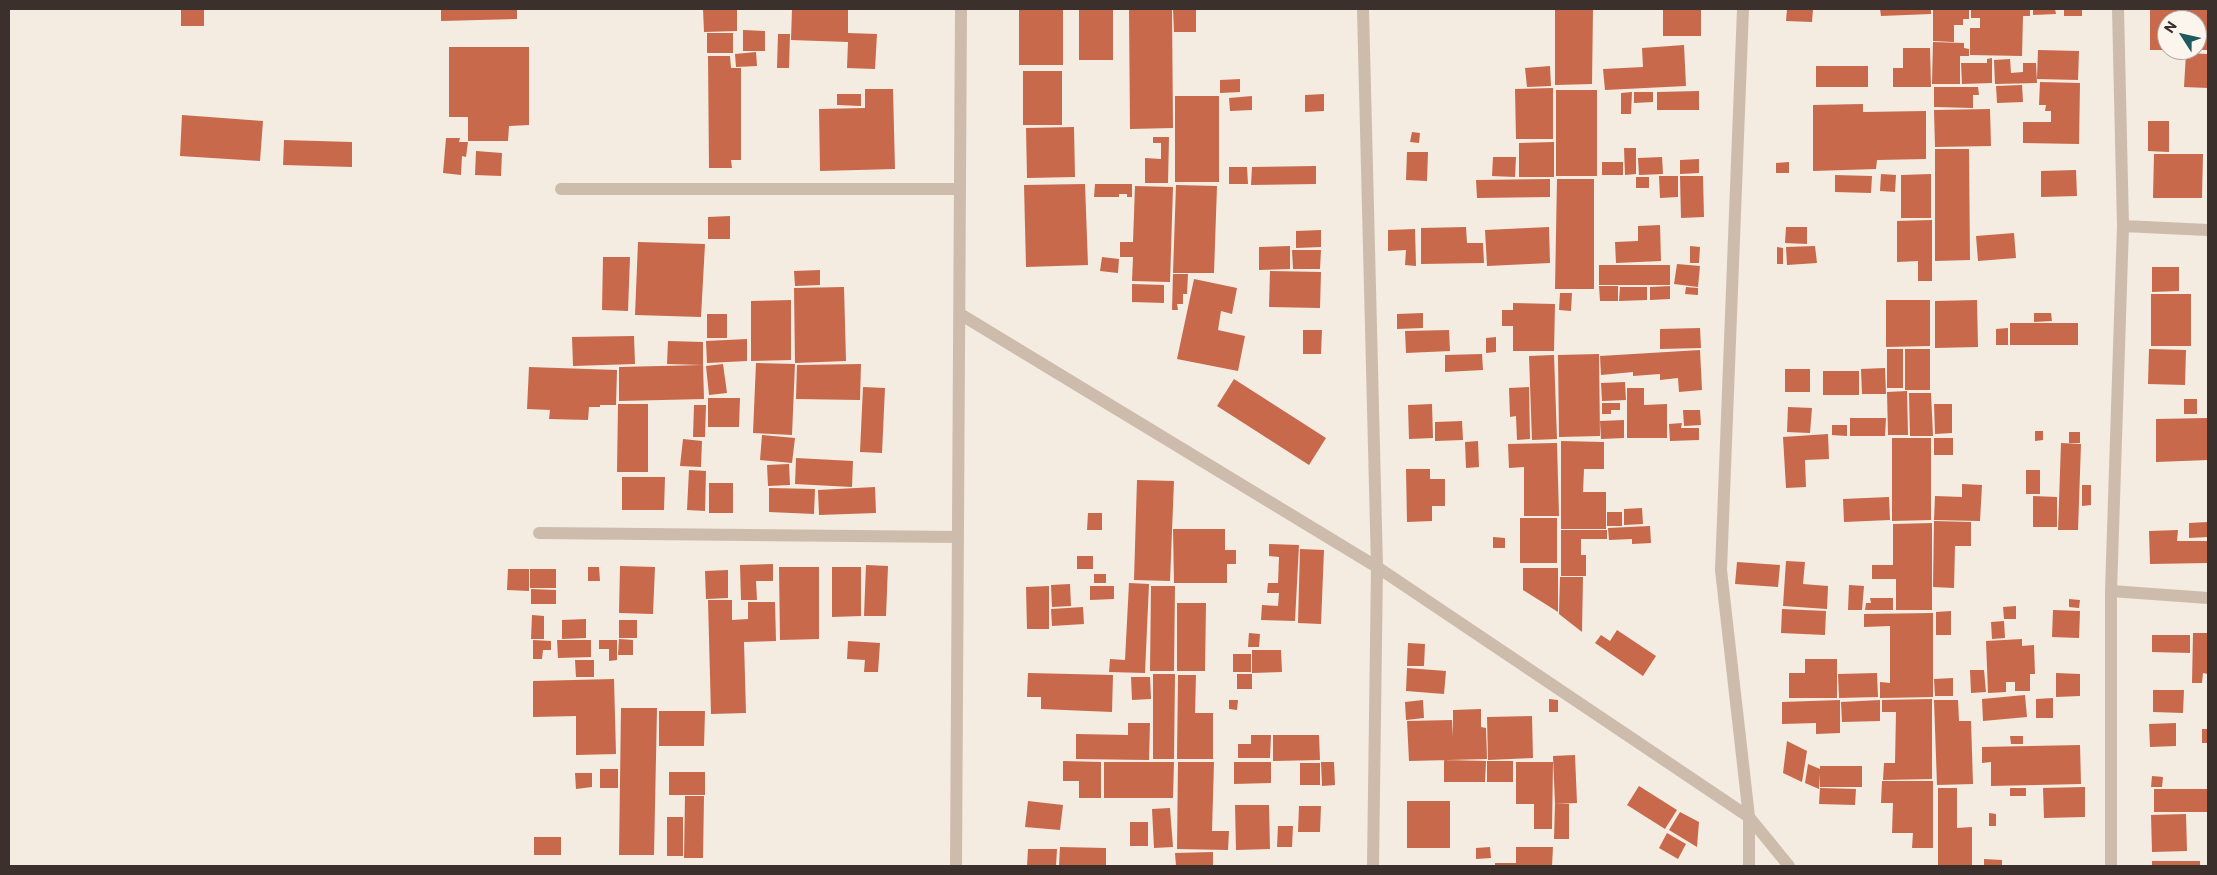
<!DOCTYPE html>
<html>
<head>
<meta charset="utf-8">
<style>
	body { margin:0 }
	#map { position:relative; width:2217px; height:875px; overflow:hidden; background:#f4ebe1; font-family:Commissioner,sans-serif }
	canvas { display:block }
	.frame { position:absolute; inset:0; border:10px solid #3b302b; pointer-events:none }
	.north { position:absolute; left:2157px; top:10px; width:50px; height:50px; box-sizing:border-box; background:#fbf5ee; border:1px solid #aea6a0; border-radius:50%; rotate:305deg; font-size:14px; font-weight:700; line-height:20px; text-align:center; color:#3b302b }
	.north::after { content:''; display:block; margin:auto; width:18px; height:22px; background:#1f5a5e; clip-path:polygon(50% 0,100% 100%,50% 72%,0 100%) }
</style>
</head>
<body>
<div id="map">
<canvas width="2217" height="875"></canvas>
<div class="frame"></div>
<div class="north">N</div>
</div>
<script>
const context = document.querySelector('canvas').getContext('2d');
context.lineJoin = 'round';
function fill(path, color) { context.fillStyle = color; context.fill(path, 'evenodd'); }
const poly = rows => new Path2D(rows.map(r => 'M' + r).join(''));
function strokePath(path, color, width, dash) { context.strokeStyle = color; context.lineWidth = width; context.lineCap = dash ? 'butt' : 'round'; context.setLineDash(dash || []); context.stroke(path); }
fill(poly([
	[181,9,204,9,204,26,181,26],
	[441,9,517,9,517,19,441,21],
	[703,9,737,9,737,31,704,32],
	[792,9,848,9,848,33,877,34,875,69,847,68,848,42,791,40],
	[1019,9,1063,9,1063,65,1019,65],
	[1079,9,1113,9,1113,60,1079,60],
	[1129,9,1172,9,1173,128,1130,129],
	[1173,9,1196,9,1196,32,1174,32],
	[1555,9,1593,9,1592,84,1555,85],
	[1663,9,1701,9,1701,36,1663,36],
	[1787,9,1813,9,1812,22,1786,21],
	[1880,9,1931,9,1931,14,1881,16],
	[1933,9,1969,9,1969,19,1963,19,1963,25,1954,25,1954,42,1933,41],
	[1971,9,2030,9,2030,16,2023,16,2022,56,1970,55,1970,28,1980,28,1980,18,1971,18],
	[2033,9,2055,9,2056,14,2033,15],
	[2064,9,2082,9,2082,16,2064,16],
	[2150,9,2208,9,2208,50,2197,50,2197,20,2167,20,2167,50,2150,50],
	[743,30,765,31,765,51,743,51],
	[707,33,733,33,733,53,707,53],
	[778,34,790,34,789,68,777,68],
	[1933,42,1964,43,1964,48,1969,49,1969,56,1960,56,1960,84,1932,84],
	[1684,45,1686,86,1605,90,1603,69,1643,67,1642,48],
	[449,47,529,47,529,125,509,126,508,141,468,141,468,117,449,117],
	[1903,48,1930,48,1931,87,1893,87,1893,68,1903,68],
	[2038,50,2079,51,2078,80,2037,79],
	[756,52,757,66,736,67,735,54],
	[2186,53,2208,54,2208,88,2184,87],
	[708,56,730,56,731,68,741,68,741,160,731,160,732,168,709,168],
	[1992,58,1992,83,1962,84,1961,63,1987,63,1987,59],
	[2010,59,2011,73,2023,72,2023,63,2036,63,2037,83,1995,84,1994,60],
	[1550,66,1551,86,1527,87,1525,68],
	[1816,66,1868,66,1868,87,1816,87],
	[1023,71,1062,71,1062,125,1023,125],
	[1240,79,1240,92,1220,93,1220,80],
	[2040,82,2080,83,2079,144,2023,143,2023,122,2051,122,2051,111,2045,111,2046,105,2039,105],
	[2022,85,2023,102,1997,103,1996,86],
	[1934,87,1978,87,1979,95,1973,95,1973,108,1934,107],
	[1553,88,1553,139,1516,139,1515,89],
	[865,89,893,89,895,169,820,171,819,109,865,108],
	[1556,90,1597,90,1597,176,1556,176],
	[1699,91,1699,110,1657,110,1657,92],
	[1632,92,1631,114,1621,114,1621,93],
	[1634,92,1653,92,1653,102,1634,103],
	[837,94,861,94,861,106,837,105],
	[1324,94,1324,111,1305,112,1305,95],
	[1175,96,1219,96,1219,182,1175,182],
	[1252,96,1252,110,1230,111,1229,98],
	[1863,104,1863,112,1926,111,1926,159,1877,160,1876,169,1813,171,1813,105],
	[1990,109,1991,146,1935,147,1934,110],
	[182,115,263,121,260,161,180,156],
	[2148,121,2169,121,2169,152,2148,151],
	[1074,127,1075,177,1027,178,1026,128],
	[1412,132,1420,133,1419,143,1410,142],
	[1153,137,1169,137,1168,183,1145,183,1145,158,1161,159,1161,143,1153,143],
	[446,138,460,138,459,142,468,142,466,157,462,156,461,175,443,173],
	[284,140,352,142,352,167,283,165],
	[1554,142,1554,177,1519,177,1519,143],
	[1624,148,1636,148,1636,174,1625,175],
	[1935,149,1969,149,1970,260,1935,261],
	[476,151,502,153,501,176,475,175],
	[1407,152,1428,152,1427,181,1406,180],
	[2154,154,2203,154,2202,198,2153,198],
	[1493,157,1516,157,1515,177,1492,176],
	[1662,157,1663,174,1639,175,1638,158],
	[1699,159,1699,173,1680,174,1680,160],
	[1602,162,1623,162,1623,175,1602,175],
	[1789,162,1789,173,1776,173,1776,163],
	[1316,166,1316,184,1251,185,1252,167],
	[1229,167,1247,167,1248,184,1229,184],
	[2076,170,2077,196,2041,197,2041,171],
	[1881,174,1896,175,1895,192,1880,191],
	[1931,174,1931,218,1901,218,1901,175],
	[1835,175,1872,176,1871,193,1835,192],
	[1659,176,1678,176,1678,197,1660,198],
	[1680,176,1703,176,1704,217,1681,218],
	[1636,177,1649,177,1649,188,1636,188],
	[1550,179,1550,197,1477,198,1476,180],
	[1557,179,1594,179,1594,289,1555,289],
	[1085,184,1088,265,1026,267,1024,185],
	[1095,184,1132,184,1132,197,1127,197,1127,194,1119,194,1119,197,1094,197],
	[1176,185,1217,186,1214,273,1173,273],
	[1135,186,1173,187,1170,282,1132,281,1133,257,1120,257,1120,242,1133,242],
	[730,216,730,239,708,239,708,217],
	[1932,220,1932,281,1918,281,1918,261,1897,262,1897,221],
	[1660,225,1661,261,1616,263,1615,242,1638,241,1638,226],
	[1466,227,1467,243,1483,243,1484,263,1421,264,1421,228],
	[1549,227,1550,263,1487,266,1485,230],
	[1786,227,1807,227,1807,244,1785,243],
	[1415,229,1416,266,1405,265,1406,250,1388,251,1388,230],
	[1321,230,1321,247,1296,248,1296,231],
	[2014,233,2016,258,1978,261,1976,236],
	[638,242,705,244,701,317,635,315],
	[1290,246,1290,269,1259,270,1259,247],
	[1690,246,1700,247,1699,263,1690,263],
	[1815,246,1817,263,1787,265,1786,247],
	[1777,247,1783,248,1783,264,1777,264],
	[1292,250,1321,250,1320,269,1293,269],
	[603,257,630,257,628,311,602,310],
	[1102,257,1119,259,1118,273,1100,271],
	[1677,264,1700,266,1698,287,1674,284],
	[1599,265,1670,265,1670,285,1599,285],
	[2152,267,2179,267,2179,291,2152,292],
	[820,270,820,285,795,286,794,271],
	[1270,271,1321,272,1320,308,1269,307],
	[1173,274,1188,274,1187,294,1183,294,1183,304,1177,304,1178,310,1172,310],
	[1194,279,1237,288,1232,314,1221,311,1218,330,1245,336,1238,371,1177,359],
	[1132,284,1164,285,1164,303,1132,302],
	[1599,286,1618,286,1618,301,1600,301],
	[1670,286,1670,299,1650,300,1650,287],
	[844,287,846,361,795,363,794,288],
	[1620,287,1647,287,1647,300,1619,301],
	[1686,287,1698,288,1698,295,1685,294],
	[1560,293,1572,293,1571,311,1559,310],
	[2151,294,2191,294,2191,346,2151,346],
	[791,300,791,360,751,361,751,301],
	[1886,300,1930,300,1930,346,1886,347],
	[1977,300,1978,347,1935,348,1935,301],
	[1513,303,1555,304,1554,351,1513,351,1513,326,1502,326,1502,310,1513,310],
	[1423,313,1423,328,1397,329,1397,314],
	[2034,313,2051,313,2052,321,2034,322],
	[707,314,727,314,727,338,707,338],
	[2010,323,2078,323,2078,345,2010,345],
	[1700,328,1701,348,1660,349,1660,329],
	[2008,328,2008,345,1996,345,1996,329],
	[1303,330,1322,330,1321,354,1303,354],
	[1449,330,1450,351,1406,353,1405,331],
	[634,336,635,364,573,366,572,337],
	[1496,337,1496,352,1486,353,1486,338],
	[747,339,747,361,707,363,706,341],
	[668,341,703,342,703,365,667,364],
	[1887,349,1903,349,1903,388,1887,388],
	[1905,349,1930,349,1930,390,1905,390],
	[2149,349,2186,350,2185,385,2148,384],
	[1700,350,1702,390,1679,392,1678,378,1660,380,1660,374,1633,376,1633,372,1601,375,1600,356],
	[1482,354,1483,370,1445,372,1445,355],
	[1599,354,1600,436,1559,437,1558,355],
	[1554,355,1557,439,1532,440,1529,356],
	[756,363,795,364,792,435,753,433],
	[723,364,727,393,709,395,706,366],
	[861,364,860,400,796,399,797,365],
	[703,365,704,399,619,401,619,367],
	[529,367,617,370,616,405,600,405,600,407,589,407,588,420,549,419,550,410,527,409],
	[1885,368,1886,394,1862,394,1861,369],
	[1785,369,1810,369,1810,392,1785,392],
	[1823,371,1859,371,1859,395,1823,395],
	[1234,379,1326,438,1309,465,1217,406],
	[1625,382,1626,400,1602,401,1601,383],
	[863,387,885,388,882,453,860,452],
	[1529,387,1530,439,1517,440,1516,416,1510,417,1509,388],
	[1627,388,1644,388,1644,405,1667,404,1667,438,1627,438],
	[1907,391,1908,435,1888,435,1887,392],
	[1909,393,1931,393,1933,436,1910,436],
	[708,398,740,398,739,427,708,427],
	[2184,399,2197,399,2197,414,2184,414],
	[1602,403,1620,403,1620,410,1611,410,1611,414,1602,414],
	[618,404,648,404,648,472,617,472],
	[1432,404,1433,438,1409,439,1408,405],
	[1934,404,1952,404,1952,433,1935,434],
	[694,405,706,405,705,437,693,437],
	[1788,407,1812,408,1810,433,1787,432],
	[1683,410,1700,410,1701,425,1684,426],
	[1850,418,1886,418,1885,436,1850,436],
	[2208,418,2208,460,2156,462,2156,419],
	[1624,420,1624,438,1601,439,1600,421],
	[1462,421,1463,440,1435,441,1435,422],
	[1682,423,1681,428,1699,428,1699,440,1670,441,1669,424],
	[1832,425,1847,425,1847,436,1832,435],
	[2035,431,2043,431,2043,440,2035,441],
	[2069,432,2080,432,2080,443,2069,443],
	[1828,434,1829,459,1805,460,1806,487,1786,488,1783,437],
	[762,435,795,438,792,463,760,460],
	[1892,438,1931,438,1931,520,1892,521],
	[1934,438,1953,438,1953,455,1934,455],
	[683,439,702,441,701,467,680,466],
	[1478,441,1479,467,1466,468,1465,442],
	[1561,441,1604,442,1604,469,1584,469,1583,492,1606,492,1606,529,1561,529],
	[1557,443,1559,516,1524,516,1524,467,1509,468,1508,444],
	[2061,443,2081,444,2078,530,2058,530],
	[796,458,853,461,852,487,795,484],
	[789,464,790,485,768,486,767,465],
	[1406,469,1430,469,1430,479,1445,479,1445,506,1432,506,1432,521,1407,522],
	[689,470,706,471,705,511,687,510],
	[2026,470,2040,470,2040,494,2026,494],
	[622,477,665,477,664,510,622,510],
	[1137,480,1174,481,1170,581,1134,580],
	[709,483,733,483,733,513,709,513],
	[1962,484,1982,485,1980,521,1934,520,1935,496,1962,497],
	[2082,485,2091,485,2091,505,2082,506],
	[875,487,876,513,819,515,818,490],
	[769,488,815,489,814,514,769,512],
	[2033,496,2057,497,2057,527,2033,527],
	[1889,497,1890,520,1844,522,1843,499],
	[1642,508,1643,524,1624,525,1624,509],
	[1607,512,1622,512,1622,526,1607,526],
	[1088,513,1102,513,1102,530,1087,530],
	[1520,518,1557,518,1557,563,1520,563],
	[1934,521,1971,522,1971,546,1955,546,1954,588,1933,587],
	[2208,522,2208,537,2189,538,2189,523],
	[1932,523,1932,610,1896,610,1896,579,1872,579,1872,565,1893,565,1893,524],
	[1650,526,1651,543,1632,544,1632,539,1609,540,1608,528],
	[1173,529,1225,529,1225,550,1236,550,1236,564,1227,564,1227,583,1174,583],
	[1561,530,1607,530,1607,539,1581,539,1581,555,1586,555,1586,576,1561,576],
	[2178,530,2177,541,2208,541,2208,563,2150,564,2149,531],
	[1493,537,1505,538,1505,548,1493,548],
	[1269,544,1299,545,1295,621,1261,620,1262,605,1278,606,1279,593,1267,593,1268,583,1278,583,1279,557,1269,556],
	[1300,549,1324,550,1321,624,1298,623],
	[1077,556,1093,556,1093,569,1077,569],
	[1786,561,1805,562,1803,584,1828,586,1827,609,1783,606],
	[1737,562,1780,565,1778,587,1735,584],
	[773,564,773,581,756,581,757,600,741,600,740,565],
	[866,565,888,566,886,616,864,616],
	[620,566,655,567,653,614,619,613],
	[588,567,599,567,600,581,588,581],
	[779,567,819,567,819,639,780,640],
	[832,567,861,567,861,616,832,617],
	[1523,568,1558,568,1558,612,1523,590],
	[508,569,529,569,529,591,507,590],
	[530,569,556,569,556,588,530,588],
	[728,570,728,598,706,599,705,571],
	[1094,574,1106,574,1106,583,1094,583],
	[1560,577,1583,577,1582,632,1559,614],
	[1129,583,1149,584,1145,673,1109,672,1110,659,1125,660],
	[1070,584,1071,606,1052,607,1051,585],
	[1849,585,1864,586,1862,610,1848,610],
	[1049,586,1049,629,1027,629,1026,587],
	[1090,586,1114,586,1114,599,1090,600],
	[1151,586,1175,586,1174,671,1150,671],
	[531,589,556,590,556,604,531,604],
	[1870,598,1893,598,1893,610,1865,610,1866,603,1871,603],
	[2069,599,2080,600,2079,608,2069,607],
	[708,600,732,600,732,620,748,619,748,602,775,602,776,641,744,642,746,713,711,714],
	[1177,603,1206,603,1205,671,1177,671],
	[2016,606,2016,619,2004,619,2003,607],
	[1083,607,1084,624,1052,626,1051,609],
	[1782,609,1826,611,1825,635,1781,633],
	[2053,610,2080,611,2079,638,2052,637],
	[1951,611,1951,635,1936,635,1936,612],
	[1933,613,1933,697,1880,698,1880,682,1890,683,1890,626,1864,627,1864,614],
	[532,615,544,616,544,639,531,639],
	[586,619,586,638,562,639,562,620],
	[619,620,637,620,637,638,619,638],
	[2004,621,2005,638,1992,639,1991,622],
	[1617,630,1656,656,1643,676,1595,643,1601,635,1610,641],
	[1249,633,1260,634,1259,647,1248,647],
	[2193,633,2208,633,2208,674,2203,673,2202,683,2192,683],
	[2152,635,2190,635,2190,653,2152,652],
	[619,639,633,640,633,655,618,655],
	[2022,639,2022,646,2034,645,2035,674,2030,674,2030,691,2015,691,2015,682,2006,682,2006,692,1988,693,1986,641],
	[533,640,551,641,551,650,543,650,542,659,533,659],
	[557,640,591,640,591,657,558,658],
	[599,640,617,640,617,660,609,661,609,649,599,649],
	[848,641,880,643,878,672,864,672,865,660,847,659],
	[1408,643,1425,644,1424,666,1407,666],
	[1252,650,1281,650,1282,672,1252,673],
	[1233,654,1251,654,1251,672,1233,672],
	[1805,659,1837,659,1837,698,1789,698,1789,673,1805,673],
	[575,660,594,660,594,677,576,677],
	[1407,668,1446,671,1444,694,1406,691],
	[1970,670,1984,670,1986,692,1971,693],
	[1028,673,1113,675,1112,712,1041,709,1041,697,1027,697],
	[1877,673,1878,697,1839,698,1838,674],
	[2056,673,2080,674,2080,696,2056,697],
	[1153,674,1175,674,1174,759,1153,759],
	[1237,674,1252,674,1252,689,1237,689],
	[1178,675,1196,675,1195,713,1213,713,1213,759,1177,759],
	[1131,677,1150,677,1151,699,1132,700],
	[1953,678,1953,696,1935,696,1934,679],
	[614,679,616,754,576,755,576,716,533,717,533,681],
	[2153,690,2184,690,2183,713,2153,712],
	[2025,695,2027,717,1983,721,1982,699],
	[2053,698,2053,718,2036,718,2036,699],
	[1549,699,1558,700,1558,712,1549,712],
	[1932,699,1932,779,1883,780,1884,763,1895,763,1896,712,1882,712,1882,700],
	[1229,700,1238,700,1237,710,1229,709],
	[1423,700,1424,718,1406,720,1405,702],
	[1840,700,1840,733,1816,734,1816,723,1782,724,1782,702],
	[1880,700,1880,721,1842,722,1841,702],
	[1934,700,1958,700,1959,721,1971,721,1973,784,1937,785],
	[621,708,657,708,654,855,619,855],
	[1481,709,1481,727,1486,728,1487,759,1409,761,1407,721,1452,720,1453,737,1453,710],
	[659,711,705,711,704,746,659,746],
	[1532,716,1533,758,1488,760,1487,717],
	[1128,723,1150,723,1149,760,1076,759,1076,734,1128,735],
	[2176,723,2176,746,2150,747,2149,724],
	[2202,729,2208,729,2208,743,2202,743],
	[1251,735,1271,735,1270,758,1238,758,1238,744,1251,744],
	[1273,735,1319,735,1320,760,1273,761],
	[2010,736,2023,736,2023,744,2011,744],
	[1787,741,1807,751,1802,782,1783,773],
	[2080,745,2081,784,1991,786,1991,762,1982,763,1982,747],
	[1575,755,1577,803,1555,804,1553,756],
	[1444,760,1486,761,1485,782,1444,782],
	[1063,761,1101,762,1101,798,1079,798,1079,781,1063,781],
	[1487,761,1513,761,1513,782,1487,782],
	[1104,762,1174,762,1173,798,1104,798],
	[1178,762,1214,762,1212,831,1229,831,1228,850,1177,849],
	[1234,762,1271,762,1271,783,1234,784],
	[1321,762,1334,762,1335,785,1322,786],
	[1516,762,1553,762,1552,829,1534,829,1534,804,1516,804],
	[1300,763,1320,763,1320,785,1300,785],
	[1808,764,1820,769,1820,766,1862,766,1862,787,1820,787,1820,774,1819,789,1805,783],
	[600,769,618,769,618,788,600,788],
	[669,772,705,772,705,795,669,795],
	[575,773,592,773,592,787,576,789],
	[2152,776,2163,777,2162,787,2151,787],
	[1882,781,1933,781,1933,848,1912,848,1913,833,1892,833,1893,803,1881,803],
	[1639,786,1677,810,1665,829,1627,805],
	[2085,787,2085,817,2044,818,2043,788],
	[1820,788,1856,789,1855,805,1819,804],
	[1938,788,1957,788,1957,828,1972,827,1972,866,1938,866],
	[2010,788,2026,788,2026,796,2010,796],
	[2154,789,2208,789,2208,812,2154,812],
	[685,796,704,796,703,858,684,858],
	[1028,801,1063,805,1060,830,1025,827],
	[1407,801,1450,801,1450,848,1407,848],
	[1555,804,1569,804,1569,839,1554,839],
	[1235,805,1269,805,1270,849,1236,850],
	[1299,806,1321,806,1320,832,1298,832],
	[1170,808,1173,847,1154,848,1152,809],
	[1680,812,1699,822,1697,847,1669,830],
	[1989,813,1996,814,1996,826,1989,826],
	[2186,814,2187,851,2152,852,2151,815],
	[667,817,683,817,683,856,667,856],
	[1130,822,1148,822,1148,846,1130,846],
	[1278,826,1293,826,1292,847,1277,847],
	[1667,833,1686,844,1678,859,1659,848],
	[534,837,561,837,561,855,534,855],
	[1060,847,1106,848,1106,866,1059,866],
	[1490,847,1491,858,1476,859,1476,848],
	[1516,847,1553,847,1552,866,1495,866,1495,863,1516,863],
	[1028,849,1057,849,1056,866,1027,866],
	[1213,852,1213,866,1176,866,1175,853],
	[1984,859,2002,860,2002,866,1984,866],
	[2152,861,2200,861,2200,866,2152,866]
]), '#c8694b');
strokePath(poly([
	[1363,9,1377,567,1373,866],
	[1743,9,1721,570,1749,817,1749,866],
	[561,189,960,189],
	[2123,226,2208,230],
	[960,314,1377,567,1749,817,1789,866],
	[539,533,958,537],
	[2111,591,2208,598],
	[956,866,961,9],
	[2111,866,2111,591,2123,226,2118,9]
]), '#cdbbac', 12);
</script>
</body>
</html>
